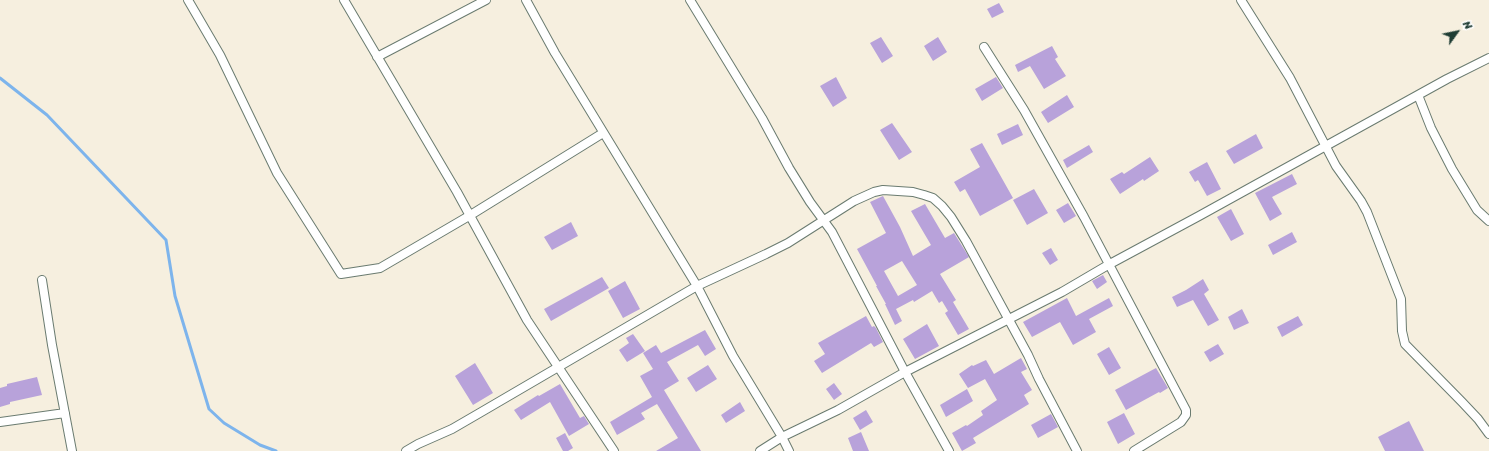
<!DOCTYPE html>
<html>
<head>
<meta charset="utf-8">
<style>
	body { margin:0 }
	#map { position:relative; width:1489px; height:451px; overflow:hidden; background:#f6efdf; font-family:Sriracha,sans-serif }
	canvas { display:block }
	.north { position:absolute; left:1437px; top:12px; width:40px; height:40px; -webkit-text-stroke:3px #fff; paint-order:stroke; rotate:57deg; font-size:11px; font-weight:700; line-height:16px; text-align:center; color:#1f3d34 }
	.north::after { content:''; display:block; margin:auto; width:14px; height:18px; background:#1f3d34; clip-path:polygon(50% 0,100% 100%,50% 72%,0 100%) }
</style>
</head>
<body>
<div id="map">
<canvas width="1489" height="451"></canvas>
<div class="north">N</div>
</div>
<script>
const context = document.querySelector('canvas').getContext('2d');
context.lineJoin = 'round';
const poly = rows => new Path2D(rows.map(r => 'M' + r).join(''));
function strokePath(path, color, width, dash) { context.strokeStyle = color; context.lineWidth = width; context.lineCap = dash ? 'butt' : 'round'; context.setLineDash(dash || []); context.stroke(path); }
function fill(path, color) { context.fillStyle = color; context.fill(path, 'evenodd'); }
strokePath(poly([
	[0,78,47,115,166,240,175,296,209,409,224,423,260,445,276,451]
]), '#7db4ec', 3);
fill(poly([
	[999,3,1004,12,992,18,987,9],
	[881,37,893,56,882,63,870,43],
	[938,37,947,52,933,61,924,46],
	[1052,46,1058,57,1055,59,1066,76,1044,89,1030,66,1018,72,1015,65],
	[836,77,847,98,833,107,820,86],
	[996,77,1003,88,982,101,975,89],
	[1067,95,1074,107,1048,123,1041,112],
	[892,123,912,152,899,160,880,130],
	[1018,124,1023,135,1002,145,997,134],
	[1256,134,1263,148,1234,164,1226,151],
	[982,143,1013,198,980,216,965,189,960,192,954,182,980,167,970,149],
	[1089,145,1093,152,1067,168,1063,160],
	[1150,157,1159,171,1144,181,1143,179,1120,194,1110,179,1122,172,1124,174],
	[1207,162,1221,189,1207,196,1198,180,1195,182,1189,172],
	[1292,174,1297,184,1272,197,1282,214,1270,221,1255,193],
	[1034,189,1048,213,1027,225,1013,200],
	[883,196,900,227,913,256,931,245,911,211,925,204,945,238,954,233,969,257,940,274,956,300,953,302,969,329,958,335,945,313,948,311,942,301,939,303,932,291,914,302,913,300,896,309,902,321,895,325,885,304,886,304,876,286,877,286,857,249,886,233,870,202],
	[902,261,917,285,898,296,884,271],
	[1068,203,1076,216,1064,223,1056,210],
	[1231,209,1244,234,1231,241,1217,217],
	[571,222,578,236,552,250,544,237],
	[1292,232,1297,242,1273,255,1268,245],
	[1051,248,1058,260,1050,265,1042,253],
	[1103,275,1107,282,1097,289,1092,281],
	[602,277,609,288,551,321,544,309],
	[1203,279,1209,290,1204,294,1219,320,1208,326,1193,300,1177,307,1172,297,1186,290],
	[625,281,640,309,623,318,608,291],
	[1067,298,1076,316,1109,298,1113,306,1089,319,1096,332,1073,345,1060,322,1032,337,1023,322],
	[1242,309,1249,323,1234,330,1228,317],
	[866,316,872,327,874,326,876,328,883,342,874,347,871,343,822,373,814,361,825,354,818,343],
	[1298,316,1303,325,1282,337,1277,327],
	[927,324,939,346,915,359,903,339],
	[705,330,716,349,705,356,698,345,667,362,679,381,664,390,701,451,656,451,678,438,657,404,641,413,645,419,617,435,610,422,652,397,640,376,653,369,643,353,656,345,661,353],
	[633,334,645,351,627,362,619,350,629,343,626,338],
	[1218,344,1224,354,1210,362,1204,352],
	[1109,347,1121,368,1109,375,1097,354],
	[1021,358,1027,369,1021,372,1032,390,1024,395,1029,404,973,438,976,443,962,451,952,433,966,425,967,426,983,415,981,411,997,400,985,379,968,388,959,374,972,365,973,366,986,360,994,374],
	[475,363,493,393,473,405,455,376],
	[708,365,717,379,696,392,687,378],
	[1156,368,1168,388,1160,393,1159,392,1126,410,1115,390],
	[37,377,42,395,10,402,10,404,0,407,0,388,7,386,7,384],
	[834,383,842,394,834,400,826,389],
	[560,384,580,418,584,416,589,424,569,436,550,402,521,420,514,410,538,395,539,396],
	[967,389,973,401,946,417,940,405],
	[740,402,745,411,726,423,721,415],
	[866,410,873,422,860,430,853,418],
	[1124,413,1135,434,1118,444,1107,422],
	[1051,414,1058,427,1038,438,1031,425],
	[1409,421,1424,451,1385,451,1378,437],
	[861,432,869,451,853,451,848,438],
	[565,433,573,448,568,451,563,451,556,438]
]), '#b8a2da');
const street = poly([
	[188,0,220,55,277,173,341,274,380,268,469,216,603,133],
	[344,0,457,192,527,320,614,451],
	[526,0,555,53,697,286,733,356,782,437,789,451],
	[690,0,762,118,789,168,810,202,832,232,905,372,949,451],
	[1241,0,1290,78,1336,166,1361,201,1367,212,1401,299,1402,331,1405,344,1462,402,1478,419,1489,434],
	[984,47,1024,110,1084,217,1186,410,1186,415,1181,422,1134,451],
	[377,57,486,0],
	[1418,95,1431,128,1452,169,1477,210,1489,221],
	[42,280,52,345,72,451],
	[0,422,65,413],
	[406,451,418,444,452,429,483,411,697,286,766,254,788,243,854,201,874,192,883,190,913,192,924,195,933,198,942,206,951,217,966,241,1028,355,1039,379,1077,451],
	[760,451,782,437,838,410,905,372,1062,292,1108,265,1199,216,1447,79,1489,58]
]);
strokePath(street, '#6a7b70', 10);
strokePath(street, '#fff', 8);
</script>
</body>
</html>
